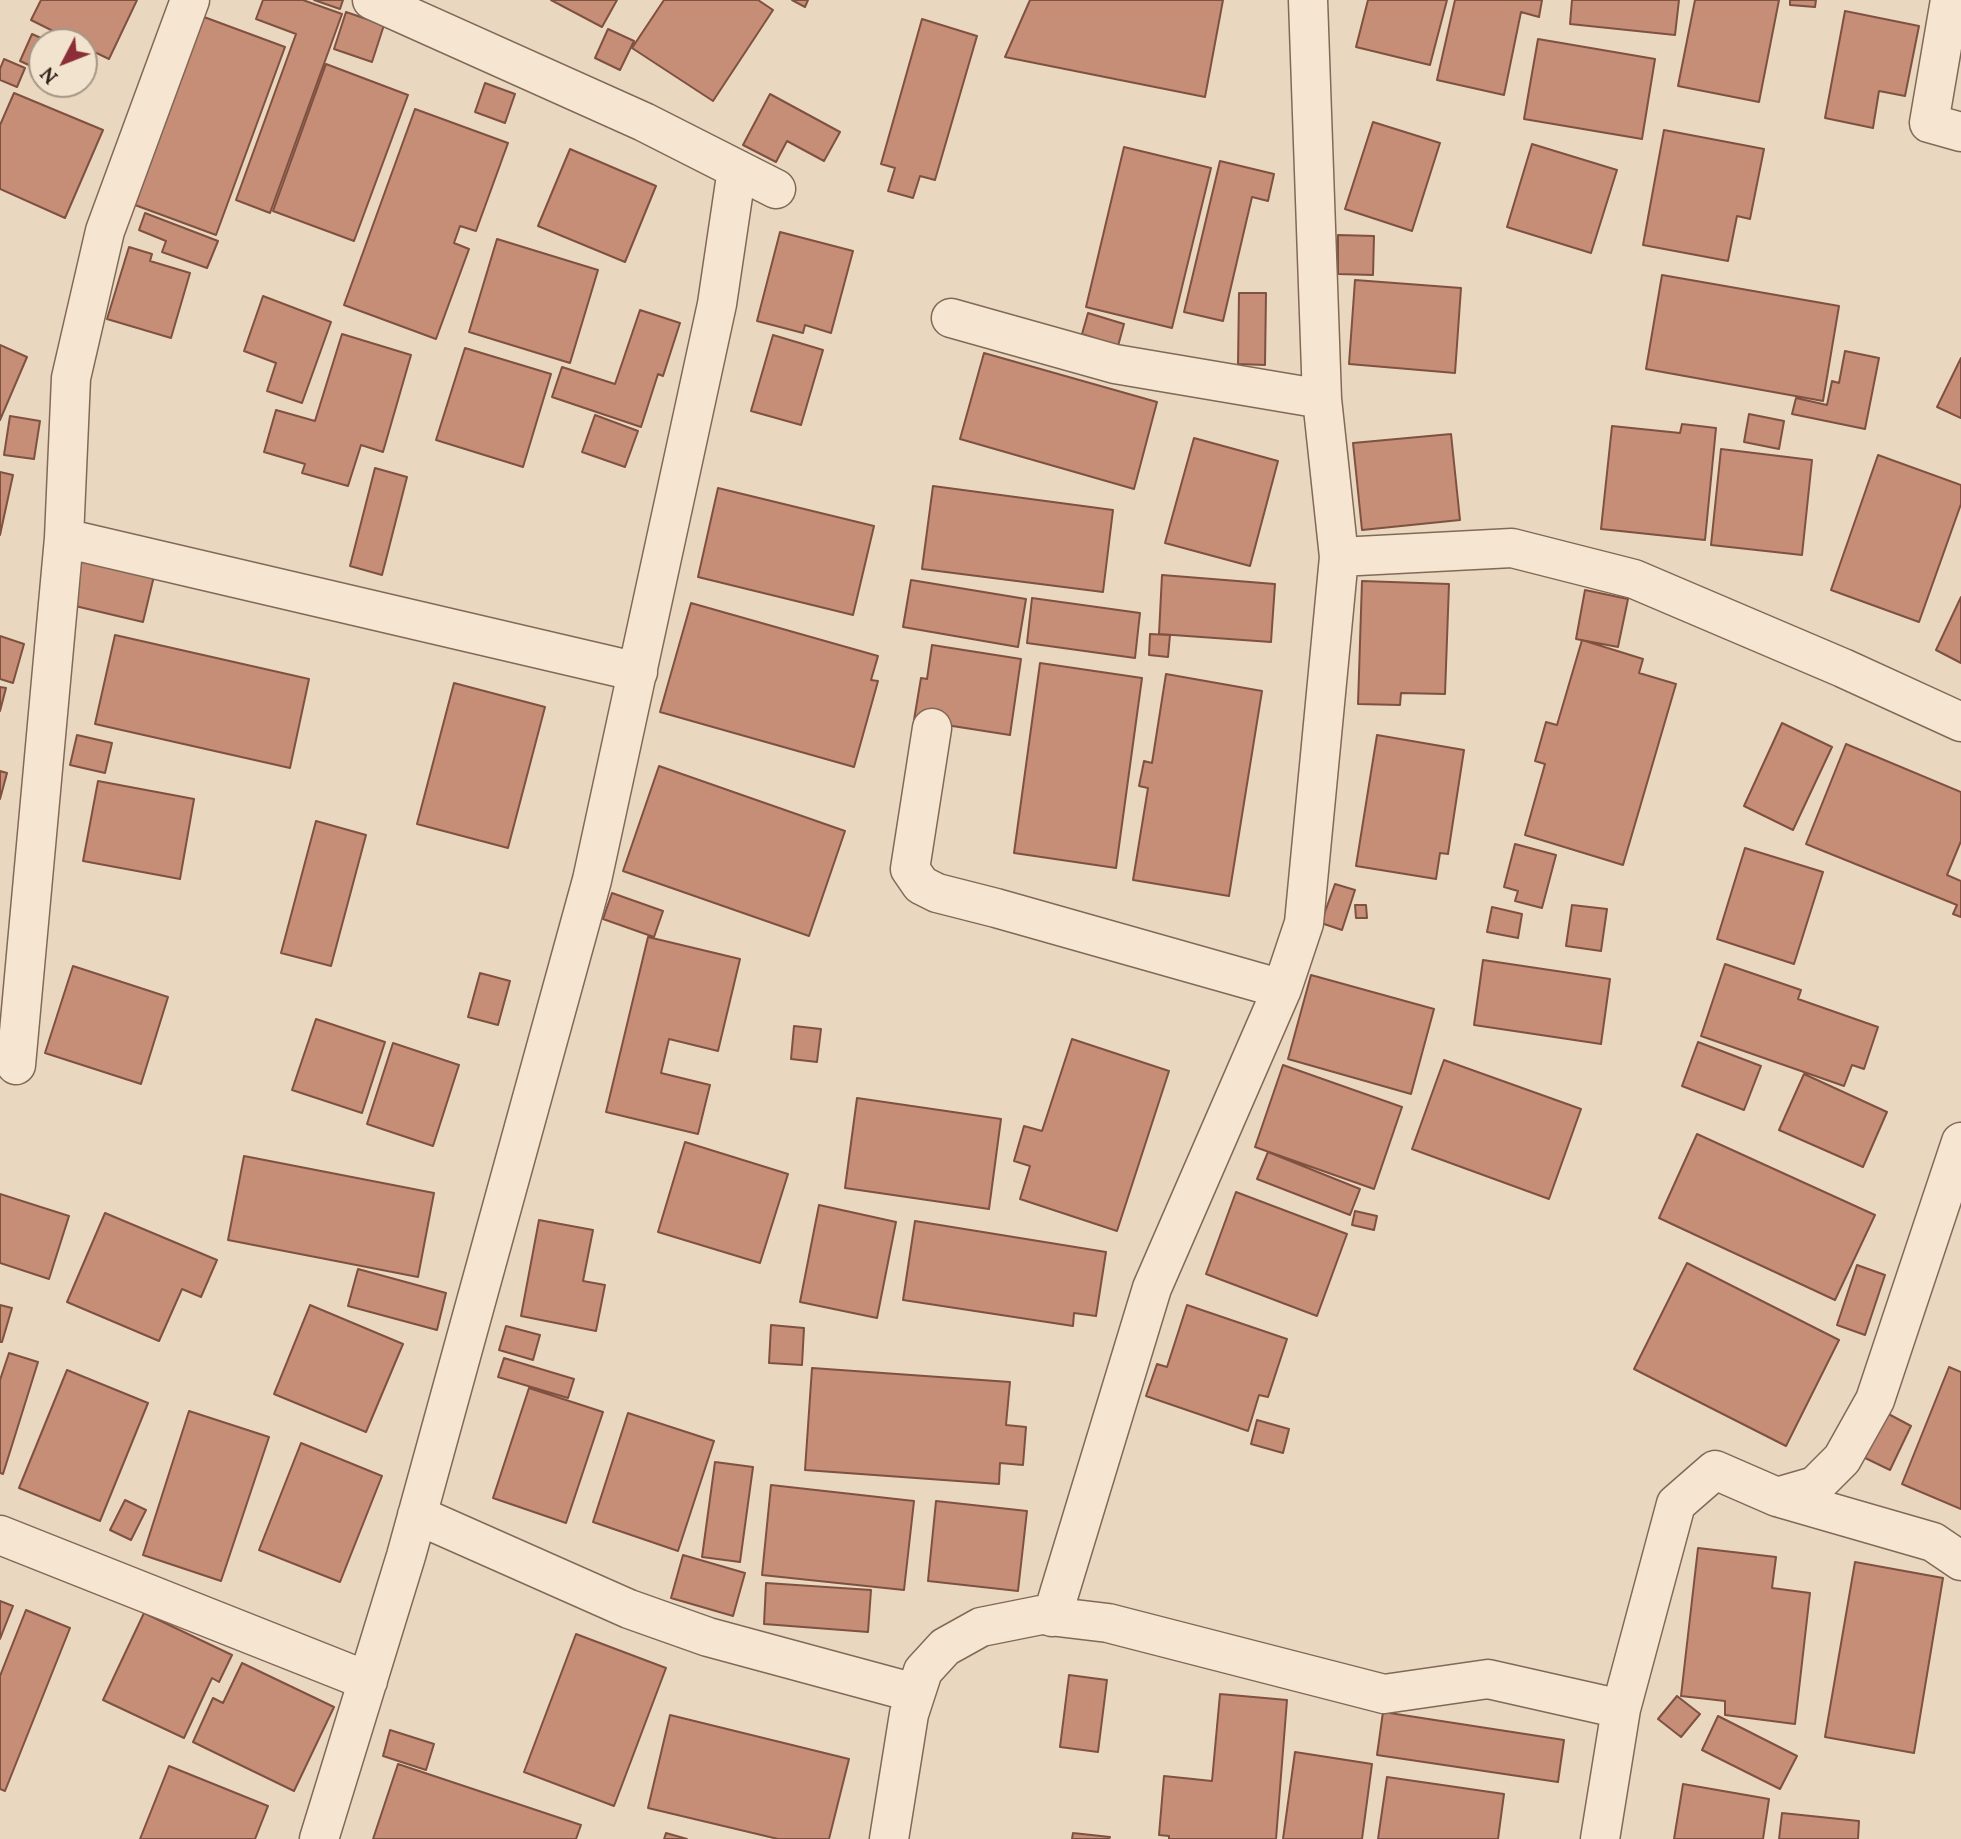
<!DOCTYPE html>
<html>
<head>
<meta charset="utf-8">
<style>
	body { margin:0 }
	#map { position:relative; width:1961px; height:1839px; overflow:hidden; background:#ead7bf; font-family:Lora,serif }
	canvas { display:block }
	.north { position:absolute; left:28px; top:28px; width:70px; height:70px; box-sizing:border-box; background:#f2e3ce; border:2px solid #a59787; border-radius:50%; rotate:228deg; font-size:19px; font-weight:700; line-height:28px; text-align:center; color:#32241c }
	.north::after { content:''; display:block; margin:auto; width:24px; height:32px; background:#8c2d3a; clip-path:polygon(50% 0,100% 100%,50% 72%,0 100%) }
</style>
</head>
<body>
<div id="map">
<canvas width="1961" height="1839"></canvas>
<div class="north">N</div>
</div>
<script>
const context = document.querySelector('canvas').getContext('2d');
context.lineJoin = 'round';
function fill(path, color) { context.fillStyle = color; context.fill(path, 'evenodd'); }
const poly = rows => new Path2D(rows.map(r => 'M' + r).join(''));
function strokePath(path, color, width, dash) { context.strokeStyle = color; context.lineWidth = width; context.lineCap = dash ? 'butt' : 'round'; context.setLineDash(dash || []); context.stroke(path); }
const building = poly([
	[41,0,137,0,109,59,84,47,84,42,75,42,31,20,41,0],
	[263,0,303,0,342,14,270,213,236,200,296,34,256,19,263,0],
	[314,0,343,0,340,9,314,0],
	[551,0,617,0,602,27,551,0],
	[664,0,758,0,773,10,713,101,632,48,664,0],
	[792,0,808,0,805,7,792,0],
	[1030,0,1223,0,1205,97,1005,57,1030,0],
	[1368,0,1447,0,1430,65,1356,47,1368,0],
	[1455,0,1542,0,1539,17,1521,12,1504,95,1437,80,1455,0],
	[1572,0,1679,0,1675,35,1570,24,1572,0],
	[1695,0,1779,0,1759,102,1678,86,1695,0],
	[1790,0,1816,0,1815,7,1790,5,1790,0],
	[1845,11,1919,26,1905,96,1879,91,1873,128,1825,118,1845,11],
	[346,12,384,25,372,62,334,49,346,12],
	[204,17,285,47,216,235,135,205,204,17],
	[922,19,977,36,935,180,920,176,913,198,888,191,895,168,881,164,922,19],
	[608,29,634,41,620,70,595,58,608,29],
	[32,34,50,42,42,42,42,71,20,61,32,34],
	[1538,39,1655,59,1642,139,1524,119,1538,39],
	[4,59,25,68,17,87,0,80,0,69,4,59],
	[326,64,408,95,354,241,273,211,326,64],
	[485,83,515,94,505,123,475,112,485,83],
	[14,93,103,130,65,218,0,189,0,125,14,93],
	[770,94,840,132,824,161,787,141,776,162,743,145,770,94],
	[415,109,508,143,476,231,460,226,454,243,469,249,436,339,344,305,415,109],
	[1373,122,1440,143,1412,231,1345,209,1373,122],
	[1664,130,1764,149,1750,219,1737,216,1728,261,1643,245,1664,130],
	[1532,144,1617,170,1591,253,1507,227,1532,144],
	[1124,147,1211,168,1172,328,1086,307,1124,147],
	[570,149,656,186,625,262,538,226,570,149],
	[1220,161,1274,174,1268,201,1252,197,1223,321,1184,312,1220,161],
	[145,213,218,241,207,268,162,252,166,241,139,230,145,213],
	[780,232,853,251,831,333,805,325,803,333,757,321,780,232],
	[1338,235,1374,236,1373,275,1338,274,1338,235],
	[497,239,598,270,570,363,469,332,497,239],
	[129,247,152,254,150,261,190,273,171,338,107,319,129,247],
	[1662,275,1839,306,1823,401,1646,369,1662,275],
	[1355,280,1461,288,1455,373,1349,364,1355,280],
	[1239,293,1266,293,1265,365,1238,364,1239,293],
	[263,296,331,322,302,403,267,391,276,363,244,351,263,296],
	[640,310,680,323,663,376,658,374,641,427,552,397,562,367,615,384,640,310],
	[1088,313,1124,324,1118,346,1082,334,1088,313],
	[342,334,411,355,383,452,361,445,348,486,302,473,305,464,264,452,276,410,315,421,342,334],
	[773,335,823,350,801,425,751,411,773,335],
	[0,345,27,357,0,420,0,345],
	[465,348,551,374,523,467,436,440,465,348],
	[1845,351,1879,358,1865,429,1792,414,1796,398,1827,405,1832,381,1839,383,1845,351],
	[984,353,1157,402,1134,489,960,439,984,353],
	[1961,358,1961,418,1937,407,1961,358],
	[1749,414,1784,421,1779,449,1744,442,1749,414],
	[595,415,638,431,625,467,582,452,595,415],
	[10,416,40,421,34,459,4,455,10,416],
	[1682,424,1716,428,1705,540,1601,529,1612,426,1680,433,1682,424],
	[1451,434,1460,520,1362,530,1353,443,1451,434],
	[1194,438,1278,461,1250,566,1165,543,1194,438],
	[1721,449,1812,460,1802,555,1711,545,1721,449],
	[1878,455,1961,485,1961,504,1919,622,1831,590,1878,455],
	[375,468,407,477,382,575,350,566,375,468],
	[0,472,13,475,0,535,0,472],
	[933,486,1113,510,1103,592,922,569,933,486],
	[718,488,874,526,853,615,698,577,718,488],
	[82,559,154,576,143,622,71,605,82,559],
	[1162,575,1275,584,1271,642,1159,634,1162,575],
	[911,580,1026,599,1018,647,903,627,911,580],
	[1362,581,1449,584,1445,694,1401,693,1400,705,1358,704,1362,581],
	[1585,590,1628,599,1618,647,1576,639,1585,590],
	[1961,597,1961,663,1936,650,1961,597],
	[1032,598,1140,613,1135,658,1027,643,1032,598],
	[691,603,878,656,871,680,878,681,854,767,660,712,691,603],
	[1150,634,1170,635,1168,657,1149,655,1150,634],
	[115,635,309,679,290,768,95,724,115,635],
	[0,636,24,644,13,683,0,679,0,636],
	[1582,640,1643,659,1639,673,1676,684,1623,865,1525,835,1545,764,1535,761,1546,722,1557,725,1582,640],
	[932,645,1021,659,1010,735,914,720,921,678,927,679,932,645],
	[1040,663,1142,678,1116,868,1014,853,1040,663],
	[1166,674,1262,691,1229,896,1133,880,1148,788,1139,786,1144,761,1152,763,1166,674],
	[454,683,545,707,508,848,417,824,454,683],
	[0,687,6,688,0,711,0,687],
	[1782,723,1832,747,1793,830,1744,806,1782,723],
	[77,735,112,743,105,773,70,765,77,735],
	[1377,735,1464,750,1448,854,1440,853,1436,879,1356,866,1377,735],
	[1846,744,1961,792,1961,841,1947,875,1961,881,1961,917,1953,914,1957,905,1806,844,1846,744],
	[659,766,845,831,809,936,623,871,659,766],
	[0,771,7,773,0,799,0,771],
	[98,781,194,799,180,879,83,861,98,781],
	[316,821,366,835,331,966,281,953,316,821],
	[1515,844,1556,855,1542,908,1515,901,1518,891,1504,887,1515,844],
	[1745,848,1823,872,1794,964,1717,939,1745,848],
	[1335,884,1355,890,1342,930,1321,923,1335,884],
	[612,893,663,911,654,937,603,919,612,893],
	[1355,905,1366,905,1367,918,1356,918,1355,905],
	[1572,905,1607,909,1601,951,1566,946,1572,905],
	[1492,907,1522,914,1518,938,1487,932,1492,907],
	[648,937,740,959,718,1051,669,1039,661,1073,710,1085,698,1134,606,1112,648,937],
	[1483,960,1610,979,1601,1044,1474,1025,1483,960],
	[1725,964,1801,990,1798,999,1878,1027,1864,1069,1852,1065,1844,1086,1701,1036,1725,964],
	[73,966,168,997,141,1084,45,1053,73,966],
	[480,973,510,981,498,1025,468,1017,480,973],
	[1311,975,1434,1009,1411,1094,1288,1059,1311,975],
	[316,1019,385,1042,362,1113,292,1090,316,1019],
	[794,1026,821,1029,817,1062,791,1059,794,1026],
	[1072,1039,1169,1071,1117,1231,1020,1199,1030,1166,1014,1161,1024,1126,1042,1131,1072,1039],
	[1698,1042,1761,1066,1744,1110,1682,1086,1698,1042],
	[393,1043,459,1065,433,1146,367,1124,393,1043],
	[1444,1060,1581,1109,1549,1199,1412,1149,1444,1060],
	[1283,1065,1402,1107,1374,1189,1255,1147,1283,1065],
	[1804,1074,1887,1112,1863,1167,1779,1130,1804,1074],
	[857,1098,1001,1119,989,1209,845,1188,857,1098],
	[1697,1134,1875,1215,1835,1300,1659,1218,1697,1134],
	[685,1142,788,1174,760,1263,658,1232,685,1142],
	[1268,1152,1360,1189,1350,1215,1257,1179,1268,1152],
	[244,1156,434,1193,418,1277,228,1240,244,1156],
	[1236,1192,1347,1234,1317,1316,1206,1274,1236,1192],
	[0,1194,69,1216,49,1279,0,1263,0,1194],
	[819,1205,896,1222,877,1318,800,1302,819,1205],
	[1355,1211,1377,1216,1374,1230,1352,1225,1355,1211],
	[105,1213,217,1260,201,1297,182,1289,159,1341,67,1302,105,1213],
	[539,1220,593,1230,583,1281,605,1285,596,1331,521,1316,539,1220],
	[915,1221,1106,1252,1096,1316,1074,1313,1073,1326,903,1300,915,1221],
	[1687,1263,1839,1340,1786,1446,1634,1369,1687,1263],
	[1857,1265,1885,1275,1865,1335,1837,1325,1857,1265],
	[358,1269,446,1293,437,1330,348,1306,358,1269],
	[0,1305,12,1308,2,1342,0,1342,0,1305],
	[310,1305,403,1344,366,1432,274,1394,310,1305],
	[1187,1305,1287,1339,1268,1397,1259,1395,1248,1431,1146,1396,1157,1364,1167,1367,1187,1305],
	[771,1325,804,1328,802,1365,769,1363,771,1325],
	[506,1326,540,1335,533,1360,499,1350,506,1326],
	[9,1353,38,1362,3,1474,0,1473,0,1380,9,1353],
	[504,1358,574,1379,568,1398,498,1377,504,1358],
	[1949,1367,1961,1372,1961,1509,1902,1484,1949,1367],
	[812,1368,1010,1382,1006,1425,1026,1427,1023,1465,1000,1463,999,1484,805,1470,812,1368],
	[67,1370,148,1403,100,1521,19,1488,67,1370],
	[529,1388,603,1412,566,1523,493,1498,529,1388],
	[1881,1410,1911,1426,1890,1470,1859,1455,1881,1410],
	[189,1411,269,1437,221,1581,143,1555,189,1411],
	[628,1413,714,1441,678,1551,593,1522,628,1413],
	[1257,1420,1289,1429,1283,1453,1251,1444,1257,1420],
	[301,1443,382,1476,340,1582,259,1550,301,1443],
	[715,1462,753,1467,740,1562,702,1557,715,1462],
	[771,1485,914,1501,904,1590,762,1575,771,1485],
	[125,1500,146,1510,131,1540,110,1530,125,1500],
	[936,1501,1027,1511,1018,1591,928,1581,936,1501],
	[1698,1548,1776,1557,1772,1588,1810,1593,1795,1724,1725,1715,1725,1701,1681,1696,1698,1548],
	[683,1555,745,1573,733,1616,671,1598,683,1555],
	[1855,1562,1943,1578,1914,1753,1825,1737,1855,1562],
	[766,1583,871,1590,868,1632,764,1624,766,1583],
	[0,1601,13,1606,0,1639,0,1601],
	[26,1610,70,1628,5,1791,0,1789,0,1676,26,1610],
	[144,1613,232,1655,219,1682,212,1678,184,1738,103,1700,144,1613],
	[576,1634,666,1668,614,1806,524,1772,576,1634],
	[242,1663,334,1707,294,1791,193,1742,213,1698,223,1703,242,1663],
	[1069,1675,1107,1680,1098,1752,1060,1747,1069,1675],
	[1220,1694,1287,1700,1276,1839,1169,1839,1169,1836,1159,1835,1164,1776,1212,1781,1220,1694],
	[1677,1696,1700,1714,1681,1737,1658,1719,1677,1696],
	[1383,1712,1564,1740,1558,1782,1377,1755,1383,1712],
	[670,1715,849,1759,829,1839,778,1839,648,1808,670,1715],
	[1718,1716,1797,1756,1780,1789,1702,1750,1718,1716],
	[390,1730,434,1744,426,1770,383,1756,390,1730],
	[1295,1752,1372,1764,1362,1839,1283,1839,1295,1752],
	[398,1764,581,1825,576,1839,373,1839,398,1764],
	[169,1766,268,1806,255,1839,140,1839,169,1766],
	[1387,1777,1504,1794,1498,1839,1378,1839,1387,1777],
	[1683,1784,1769,1799,1763,1839,1674,1839,1683,1784],
	[1782,1813,1859,1821,1858,1839,1779,1839,1782,1813],
	[666,1833,687,1839,664,1839,666,1833],
	[1073,1833,1110,1837,1109,1839,1072,1839,1073,1833]
]);
fill(building, '#c68d77');
strokePath(building, '#7f5140', 2);
const minor = poly([
	[372,0,644,122,776,189],
	[1308,0,1322,399],
	[1950,0,1929,123,1961,132],
	[951,318,1115,364,1322,399,1339,557,1304,923,1282,989,1152,1288,1052,1617],
	[64,538,638,672],
	[1339,557,1512,548,1634,579,1843,668,1961,722],
	[932,728,910,869,921,885,937,893,996,908,1282,989],
	[16,1065,64,538,71,378,105,231,190,0],
	[1777,1497,1933,1542,1961,1561],
	[417,1515,629,1609,708,1637,915,1693],
	[0,1535,368,1681],
	[319,1839,406,1556,592,880,717,304,737,169],
	[889,1839,909,1714,923,1671,945,1647,981,1627,1041,1615,1108,1623,1384,1694,1488,1679,1621,1709],
	[1600,1839,1621,1709,1676,1504,1715,1470,1777,1497,1815,1486,1842,1459,1875,1400,1961,1142]
]);
strokePath(minor, '#816959', 41);
strokePath(minor, '#f6e6d1', 38);
</script>
</body>
</html>
